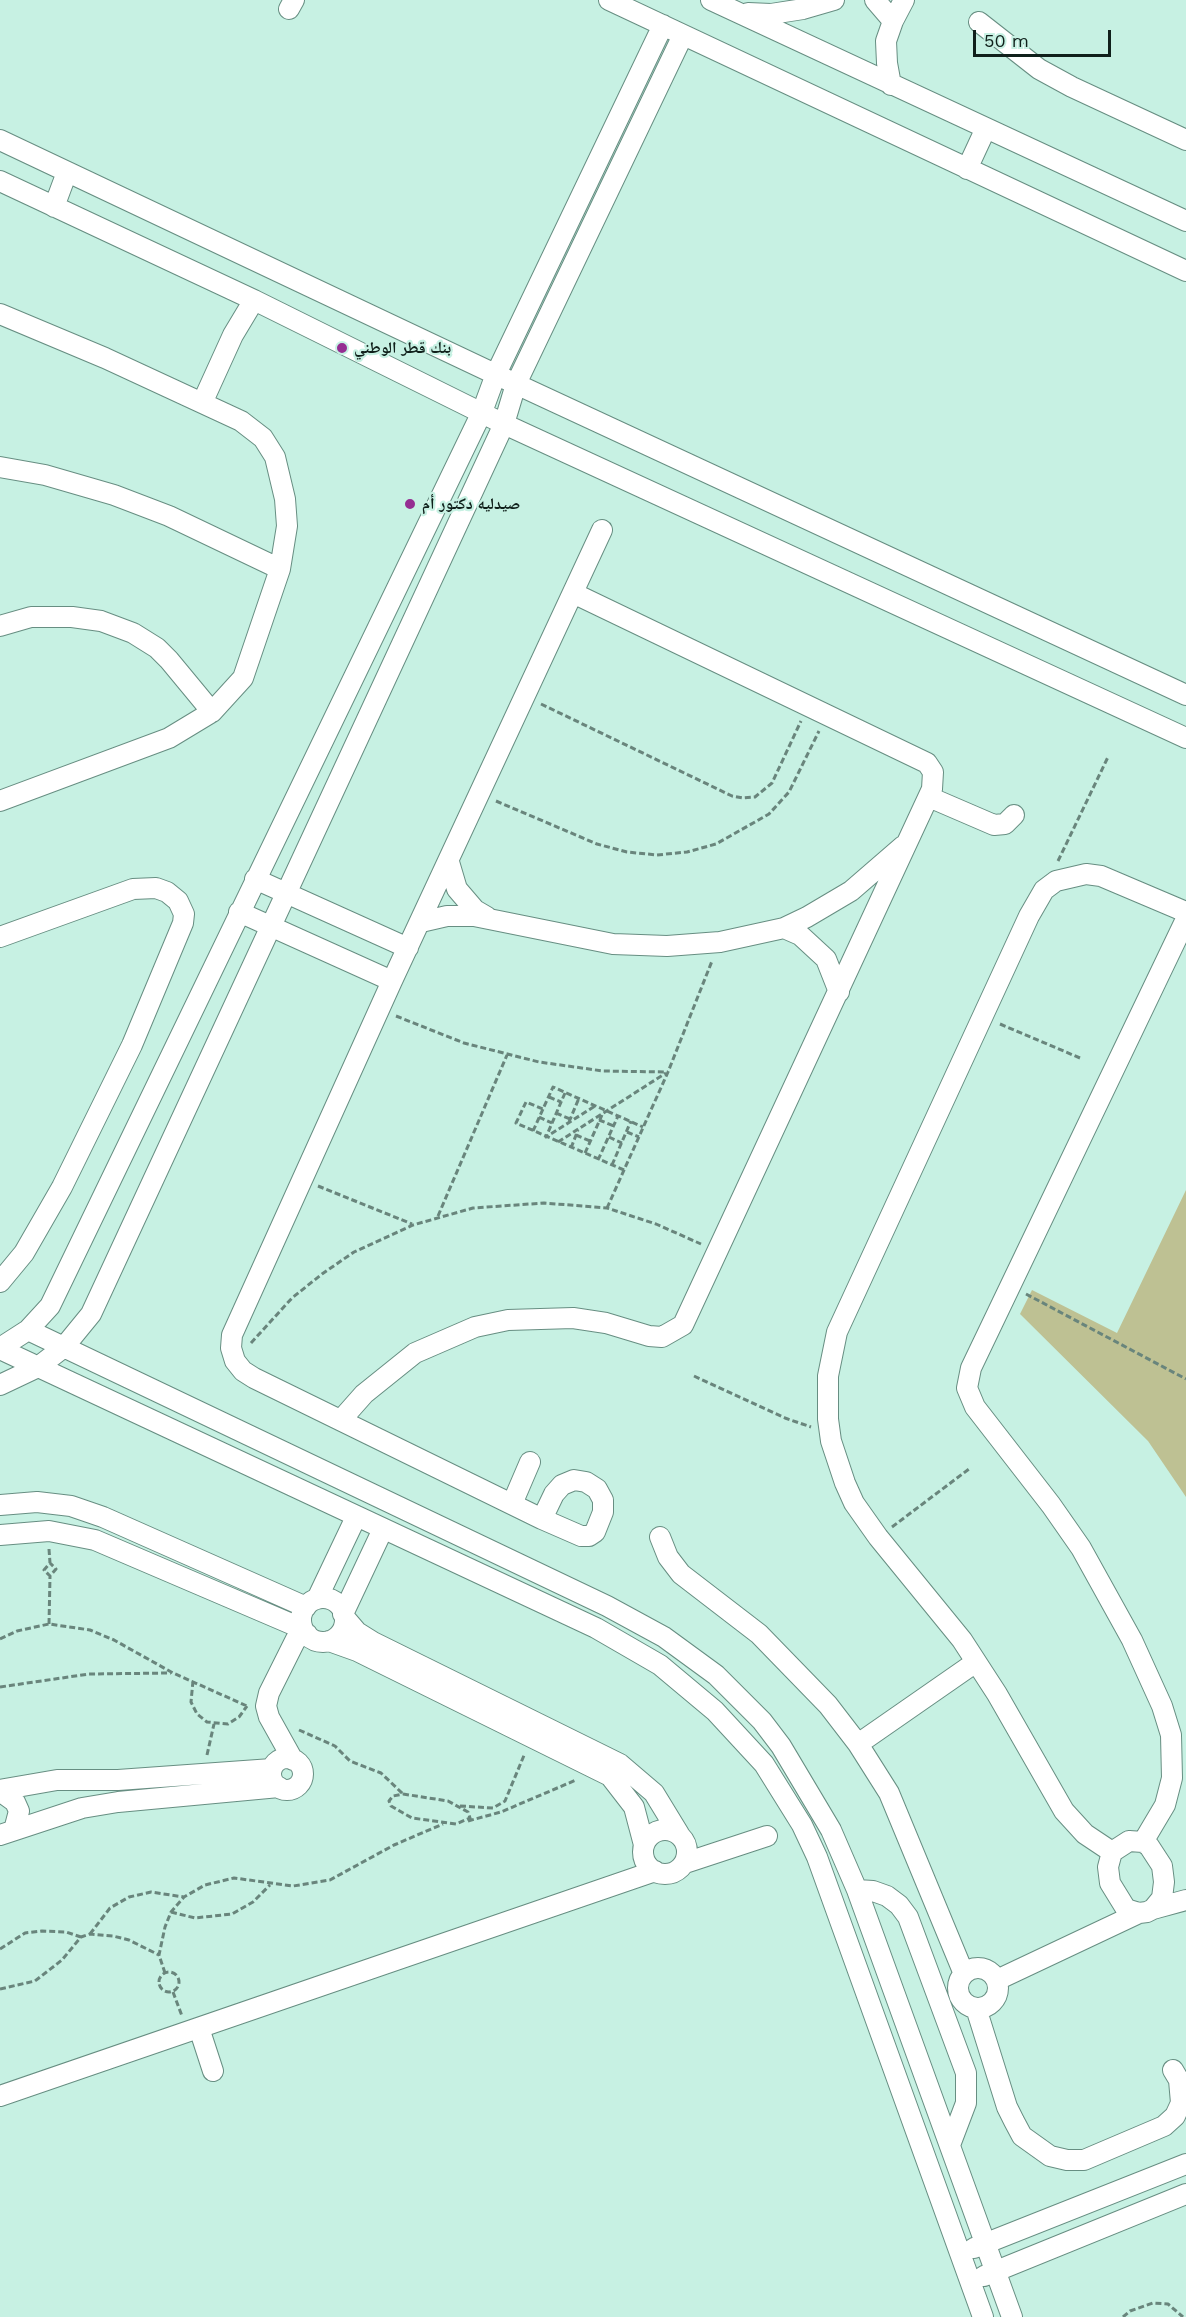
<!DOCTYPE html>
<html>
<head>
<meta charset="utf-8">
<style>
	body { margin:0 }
	#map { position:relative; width:1186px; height:2317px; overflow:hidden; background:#c7f1e3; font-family:"Work Sans",sans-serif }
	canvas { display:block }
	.scale { position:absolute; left:973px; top:30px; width:138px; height:27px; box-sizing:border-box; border:3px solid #10201b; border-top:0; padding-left:8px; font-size:18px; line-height:21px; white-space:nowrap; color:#10201b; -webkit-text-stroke:4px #c7f1e3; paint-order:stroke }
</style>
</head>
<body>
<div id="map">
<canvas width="1186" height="2317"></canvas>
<div class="scale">50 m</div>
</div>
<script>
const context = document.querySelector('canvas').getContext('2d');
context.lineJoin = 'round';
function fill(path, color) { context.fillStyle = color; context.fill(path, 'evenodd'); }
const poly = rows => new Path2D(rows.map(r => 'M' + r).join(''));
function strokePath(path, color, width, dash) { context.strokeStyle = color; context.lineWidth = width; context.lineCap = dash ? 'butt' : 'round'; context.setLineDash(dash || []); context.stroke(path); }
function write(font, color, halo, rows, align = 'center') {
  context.font = font + ' "Work Sans","Noto Naskh Arabic",sans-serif'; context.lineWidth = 4.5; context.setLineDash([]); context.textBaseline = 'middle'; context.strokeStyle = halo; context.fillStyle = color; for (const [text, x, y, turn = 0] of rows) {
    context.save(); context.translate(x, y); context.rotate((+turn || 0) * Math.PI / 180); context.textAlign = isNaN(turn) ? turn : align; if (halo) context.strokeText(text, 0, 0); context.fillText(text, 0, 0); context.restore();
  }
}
fill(poly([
	[1186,1190,1186,1497,1148,1441,1020,1314,1032,1290,1117,1333]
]), '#bec193');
const minor = poly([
	[609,0,1186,271],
	[711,0,1186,221],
	[875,0,893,21],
	[289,9,294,0],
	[748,13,771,14,803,9,834,0],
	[979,22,1039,69,1072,87,1186,140],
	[891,85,887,63,886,41,893,21,904,0],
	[0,140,516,384,1186,695],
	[967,169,986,128],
	[0,181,254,300,504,424,1186,738],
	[54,207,67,172],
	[0,314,105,358,241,421,263,438,275,457,285,499,287,526,280,569,243,678,212,712],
	[203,401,233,335,254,300],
	[0,467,45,475,114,495,169,516,280,569],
	[0,626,31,617,72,617,101,621,133,633,157,648,169,660,212,712,169,738,0,801],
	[929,797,994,825,1005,824,1014,815],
	[449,862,457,889,475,910,487,917],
	[255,879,408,948],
	[239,912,392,981],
	[421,922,447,916,474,916,613,944,667,946,720,942,784,928,807,917,851,891,903,846],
	[784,928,800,935,826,959,839,992],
	[0,937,133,889,156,888,167,892,178,901,184,914,183,923,132,1045,62,1187,24,1253,0,1282],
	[28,1330,607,1606,664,1637,716,1675,762,1721,781,1746,831,1830,857,1890,1012,2317],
	[0,1348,28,1330,50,1306,482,412,496,374,663,25],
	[0,1349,596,1628,660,1665,715,1711,764,1764,802,1825,817,1857,983,2317],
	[0,1385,38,1367,64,1347,91,1314,504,424,516,384,683,35],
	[341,1420,364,1394,415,1353,475,1327,508,1320,573,1318,606,1323,649,1336,662,1337,683,1325,932,789,933,772,927,763,573,593],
	[512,1504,530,1462],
	[0,1505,37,1502,71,1506,103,1517,306,1607],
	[542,1519,554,1494,562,1485,574,1480,586,1482,597,1489,603,1500,603,1512,595,1532,589,1536,581,1536,542,1519,254,1378,243,1371,235,1361,231,1348,232,1335,392,981,602,530],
	[0,1535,49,1531,95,1540,303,1629],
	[660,1537,668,1557,681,1574,759,1634,828,1705,858,1744,889,1793,964,1974],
	'301 1620a22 22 0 1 1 44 0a22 22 0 1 1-44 0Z',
	[317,1599,356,1517],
	[343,1614,383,1529],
	[345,1618,357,1632,373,1642,620,1764,654,1793,679,1834],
	[329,1641,357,1651,610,1776,634,1807,644,1845],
	[858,1744,976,1662],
	'271 1774a16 16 0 1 1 32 0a16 16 0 1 1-32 0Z',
	[293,1760,269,1717,266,1706,269,1693,296,1639,307,1634],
	[0,1790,57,1780,118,1780,272,1769],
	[0,1791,15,1802,19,1811,14,1830],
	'643 1852a22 22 0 1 1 44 0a22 22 0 1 1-44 0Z',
	[0,1835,82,1808,118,1802,279,1787],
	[1129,1841,1143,1842,1149,1846,1162,1866,1164,1882,1162,1898,1153,1909,1147,1912,1139,1913,1126,1909,1110,1883,1108,1867,1112,1852,1129,1841],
	[1143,1842,1165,1805,1172,1778,1171,1735,1162,1706,1132,1640,1081,1548,1051,1505,975,1407,967,1388,971,1368,1186,919],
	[1112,1852,1085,1834,1064,1811,997,1694,962,1640,878,1537,854,1503,845,1483,831,1441,828,1419,828,1376,837,1332,1029,916,1044,890,1056,881,1086,874,1101,876,1186,912],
	[685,1863,767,1836],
	[857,1890,873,1891,887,1896,899,1905,908,1917,966,2073,966,2103,950,2145],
	[1153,1909,1186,1900],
	'958 1988a20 20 0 1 1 40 0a20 20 0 1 1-40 0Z',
	[997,1980,1139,1913],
	[976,2008,1007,2107,1014,2121,1022,2136,1050,2156,1067,2160,1084,2160,1164,2126,1175,2116,1181,2103,1179,2080,1173,2070],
	[199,2028,213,2071],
	[0,2096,655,1871],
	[974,2248,1186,2164],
	[984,2276,1186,2194]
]);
strokePath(minor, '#678e82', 22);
strokePath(poly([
	[541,704,732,796,743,798,755,797,772,783,801,721],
	[496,801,597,844,627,852,657,855,687,852,716,844,769,814,789,792,819,731],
	[1058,861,1108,757],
	[396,1016,464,1043,539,1062,603,1071,668,1072],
	[1000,1024,1080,1058],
	[565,1093,546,1137,595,1106],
	[549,1097,561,1102],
	[556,1113,570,1119],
	[539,1117,552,1123],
	[599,1120,614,1126],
	[569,1122,579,1098],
	[533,1131,543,1109],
	[627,1132,639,1137],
	[576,1135,590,1141],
	[609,1137,622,1143],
	[558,1142,666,1073],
	[571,1148,578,1130],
	[585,1153,602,1115],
	[598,1160,618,1116],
	[612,1165,631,1121],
	[624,1170,516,1123,526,1102,543,1109,553,1087,643,1127],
	[318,1186,412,1224],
	[607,1208,668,1072,712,961],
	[438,1216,507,1055],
	[1026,1294,1186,1379],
	[251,1343,292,1298,322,1274,354,1252,413,1225,473,1208,544,1203,607,1208,656,1224,701,1244],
	[694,1376,785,1418,811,1427],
	[892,1527,969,1469],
	[49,1549,50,1563,44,1570,50,1576,56,1569,50,1563],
	[49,1624,50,1576],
	[0,1639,17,1631,49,1624,90,1630,114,1640,173,1673,247,1706],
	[193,1681,191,1702,197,1714,207,1722,228,1724,239,1717,247,1706],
	[0,1687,89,1674,171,1673],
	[299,1730,335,1746,350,1761,381,1773,403,1794],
	[207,1755,214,1724],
	[403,1794,448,1801,468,1812,470,1818,456,1824,412,1818,391,1806,389,1801,393,1796,403,1794],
	[460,1806,493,1808,505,1801,525,1753],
	[468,1821,501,1812,576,1780],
	[171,1912,195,1918,232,1914,253,1902,270,1885],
	[90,1934,110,1908,129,1897,151,1892,184,1897],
	[0,1949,25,1933,42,1931,66,1932,81,1937],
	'159 1982a10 10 0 1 1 20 0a10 10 0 1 1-20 0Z',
	[165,1973,159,1955,165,1927,171,1912,184,1897,205,1885,234,1878,293,1886,330,1880,394,1845,443,1824],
	[0,1989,35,1981,62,1960,81,1937,90,1934,113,1936,129,1940,159,1955],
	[173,1992,182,2016],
	[1123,2317,1130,2311,1153,2303,1168,2304,1183,2317]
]), '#69857c', 3, [6, 3]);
strokePath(minor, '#fff', 20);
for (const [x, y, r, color] of [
	[342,348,6,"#952e92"],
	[410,504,6,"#952e92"]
]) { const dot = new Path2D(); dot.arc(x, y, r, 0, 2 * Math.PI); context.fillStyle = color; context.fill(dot); strokePath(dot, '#c7f1e3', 2); }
write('bold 16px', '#10201b', '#c7f1e3', [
	["بنك قطر الوطني",354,348],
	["صيدليه دكتور أم",422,504]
], 'left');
</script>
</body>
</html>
